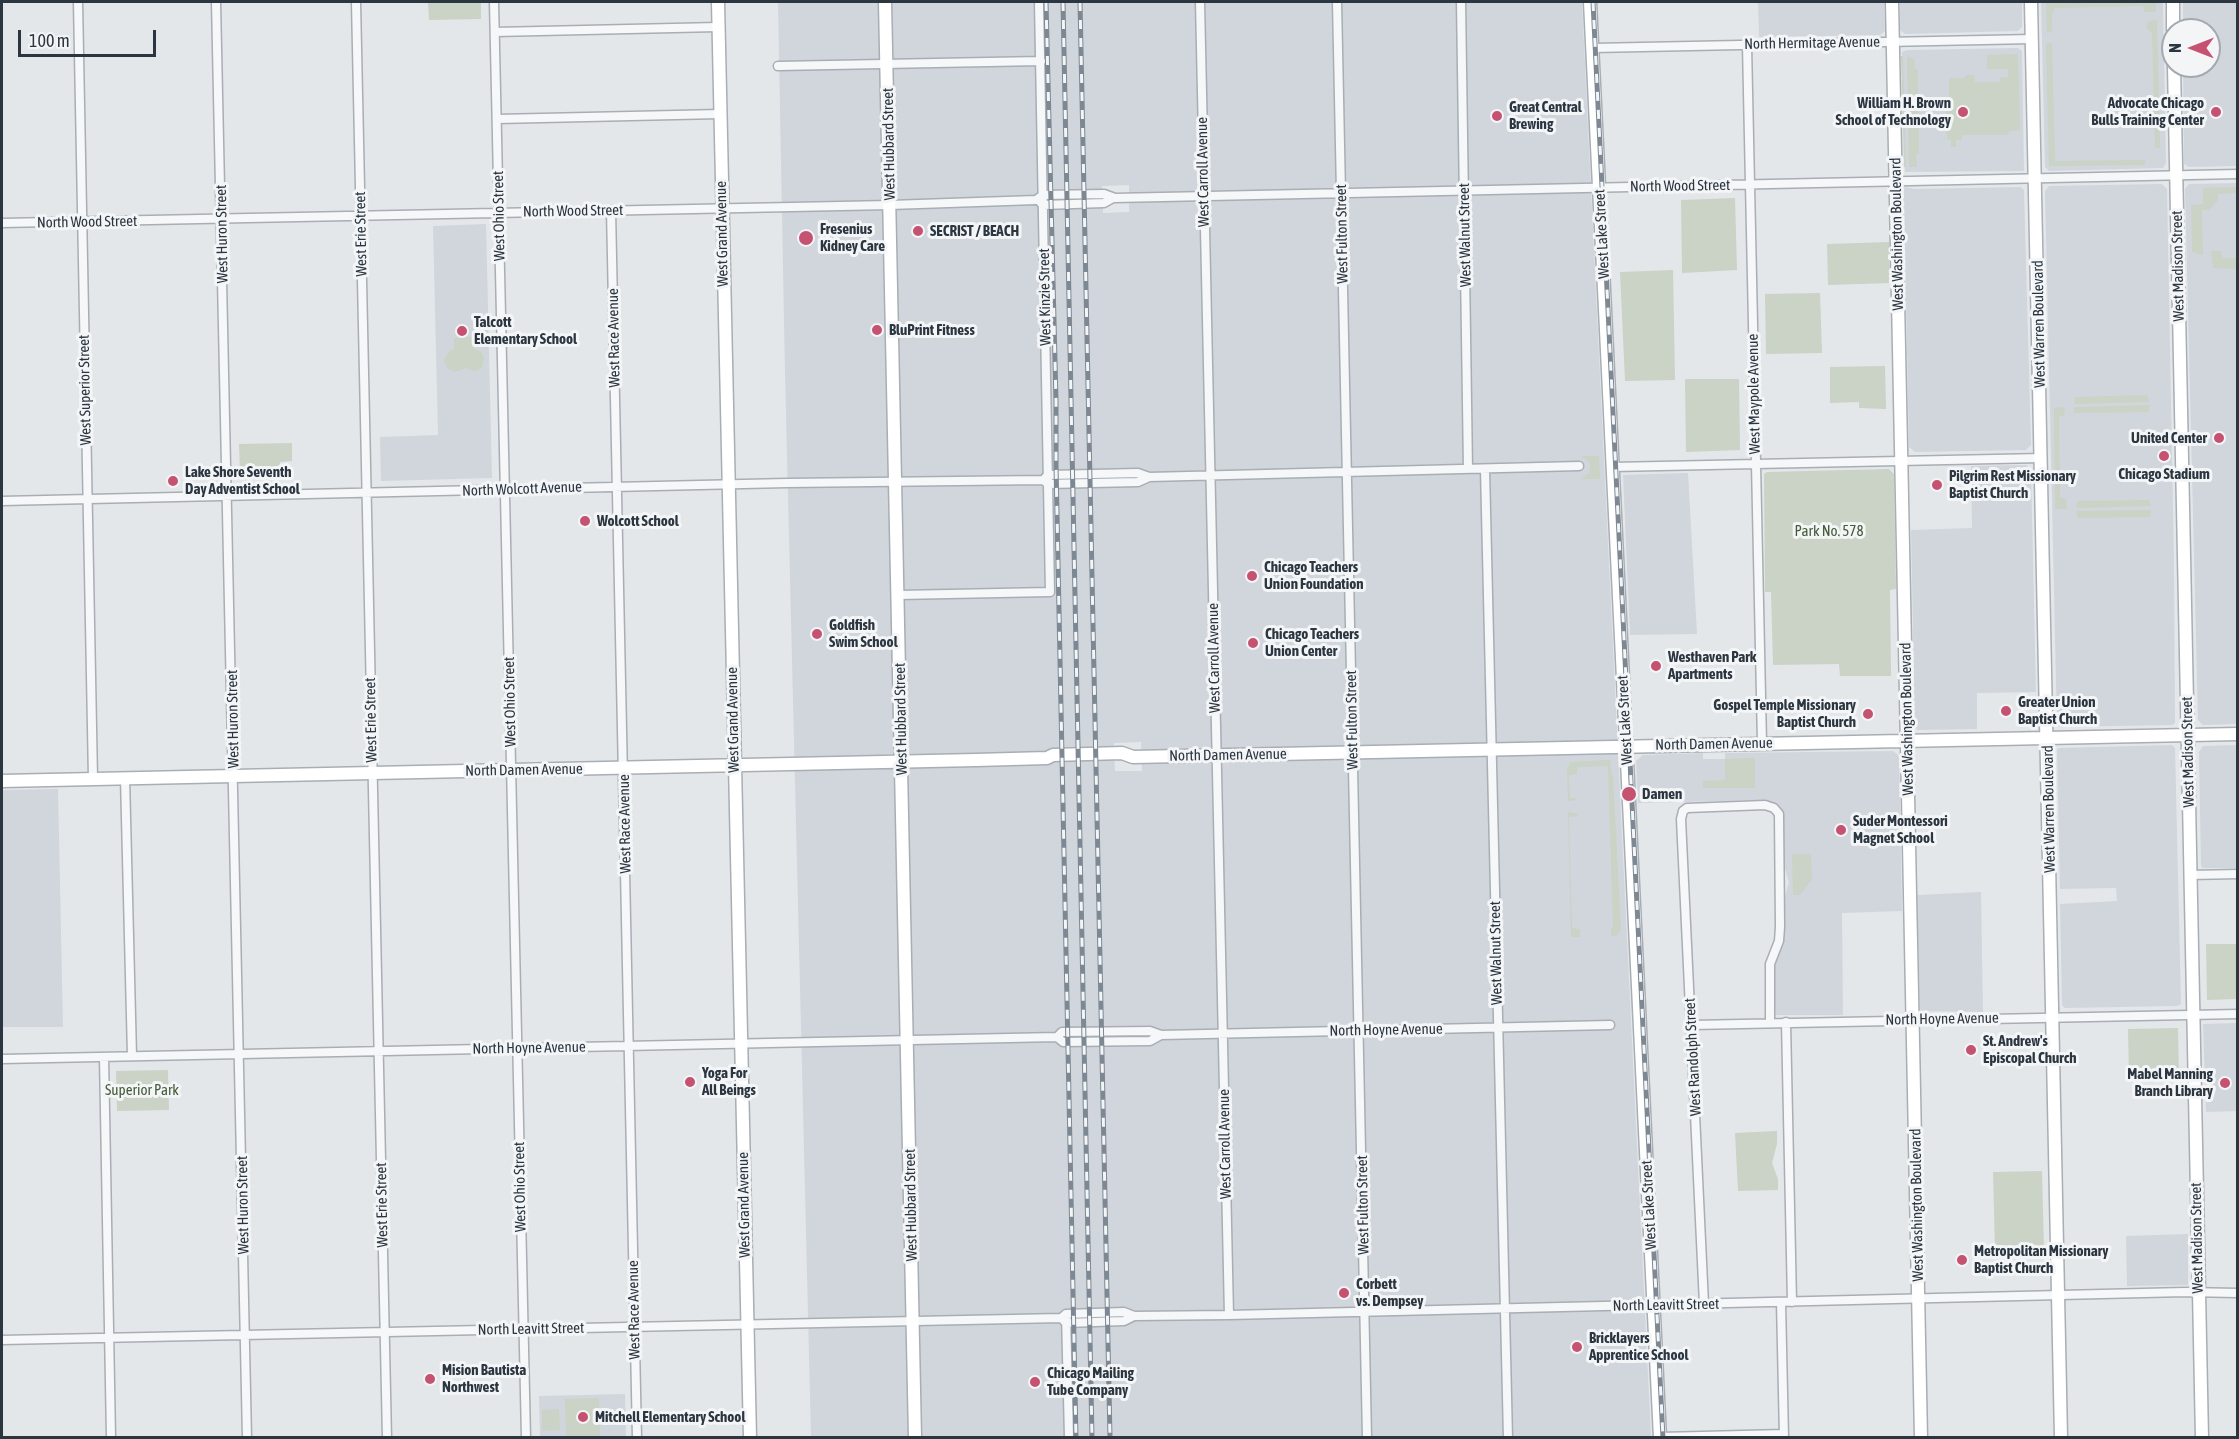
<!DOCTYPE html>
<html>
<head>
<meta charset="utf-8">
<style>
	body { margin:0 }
	#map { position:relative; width:2239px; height:1439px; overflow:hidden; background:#e3e7ea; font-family:"Asap Condensed",sans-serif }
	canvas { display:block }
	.frame { position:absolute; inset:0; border:3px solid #2c3641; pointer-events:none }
	.north { position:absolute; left:2161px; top:18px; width:60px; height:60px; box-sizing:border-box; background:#f3f5f7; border:2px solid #a3a9ae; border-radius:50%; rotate:270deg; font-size:16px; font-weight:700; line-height:24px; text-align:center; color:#2c3641 }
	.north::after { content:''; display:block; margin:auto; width:21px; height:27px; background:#c55271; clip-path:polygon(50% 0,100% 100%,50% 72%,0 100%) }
	.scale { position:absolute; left:18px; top:30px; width:138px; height:27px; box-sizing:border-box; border:3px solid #2c3641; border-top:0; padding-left:8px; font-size:18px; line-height:21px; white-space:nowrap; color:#2c3641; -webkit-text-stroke:4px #f3f5f7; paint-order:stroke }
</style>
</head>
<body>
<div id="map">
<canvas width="2239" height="1439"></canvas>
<div class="frame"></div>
<div class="north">N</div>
<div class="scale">100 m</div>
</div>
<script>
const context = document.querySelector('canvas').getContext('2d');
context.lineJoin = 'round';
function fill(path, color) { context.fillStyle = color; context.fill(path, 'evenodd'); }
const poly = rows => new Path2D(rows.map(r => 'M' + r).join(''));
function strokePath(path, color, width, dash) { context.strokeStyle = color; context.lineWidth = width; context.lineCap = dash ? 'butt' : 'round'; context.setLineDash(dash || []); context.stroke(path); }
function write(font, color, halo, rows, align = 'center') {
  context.font = font + ' "Asap Condensed",sans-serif'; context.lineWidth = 6; context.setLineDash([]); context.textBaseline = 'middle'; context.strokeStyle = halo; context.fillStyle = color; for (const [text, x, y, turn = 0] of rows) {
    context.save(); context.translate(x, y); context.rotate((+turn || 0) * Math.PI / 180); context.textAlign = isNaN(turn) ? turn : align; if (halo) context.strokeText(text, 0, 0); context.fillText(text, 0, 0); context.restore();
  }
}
fill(poly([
	[778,2,1582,2,1651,1437,811,1437,785,373],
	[1129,185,1129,212,1103,213,1102,186],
	[1141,742,1142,771,1115,771,1114,743],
	[1758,2,1884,2,1885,31,1880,35,1759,37],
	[1900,2,2022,2,2022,27,2018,31,1905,34,1900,30],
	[2041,2,2163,2,2166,163,2163,168,2049,171,2045,167],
	[2183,2,2237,2,2237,166,2189,167,2184,164,2183,66,2209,66,2209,30,2183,30],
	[2018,48,2022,51,2024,171,1905,172,1902,52,1907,50],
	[2237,183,2237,724,2203,725,2198,720,2185,189,2189,184],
	[2162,184,2167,189,2174,562,2175,723,2172,725,2059,727,2057,725,2045,191,2049,186],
	[1906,187,1914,189,2021,187,2024,190,2031,445,2026,450,1915,452,1909,447,1904,199,1901,196,1902,190],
	[486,224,492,478,381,481,380,437,438,435,433,226],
	[2026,465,2031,470,2036,692,1977,693,1977,729,1917,730,1915,726,1911,530,1972,528,1971,466],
	[1688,473,1697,634,1630,635,1623,475],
	[2172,745,2175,748,2181,1004,2177,1006,2065,1008,2062,1005,2060,904,2117,901,2116,888,2060,889,2057,750,2059,748],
	[2237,745,2237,868,2203,868,2201,866,2199,752,2203,746],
	[1893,751,1899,756,1902,911,1842,913,1843,1015,1775,1015,1774,963,1783,939,1784,900,1789,882,1783,862,1781,812,1778,806,1766,800,1638,803,1636,761,1643,755,1703,753,1703,759,1725,759,1725,753],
	[58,789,63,1027,2,1027,2,790],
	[1981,892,1983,1012,1920,1011,1917,895],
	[2237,1023,2237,1111,2206,1112,2203,1024],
	[2188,1234,2188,1285,2127,1286,2126,1236],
	[625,1394,626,1437,540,1437,539,1396]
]), '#d1d6dc');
fill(poly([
	[428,2,481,2,481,19,429,20],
	[2046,2,2156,2,2156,12,2144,12,2143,6,2055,8,2052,15,2052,31,2047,33],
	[2157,20,2160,148,2155,148,2152,33,2146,27,2149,21],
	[2050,43,2052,44,2055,161,2145,160,2145,165,2049,166,2046,44],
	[2018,54,2020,130,2009,131,2008,135,1962,135,1962,140,1956,140,1956,147,1951,147,1951,140,1947,139,1946,106,1949,106,1949,78,1965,78,1966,75,1974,75,1975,82,2000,82,2000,78,2008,77,2008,69,1987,69,1987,55],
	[1901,56,1903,56,1906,167,1904,167],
	[1907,56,1914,59,1915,69,1918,69,1919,154,1916,154,1917,167,1909,167],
	[2237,187,2237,193,2218,194,2218,200,2209,210,2202,210,2203,255,2192,252,2191,205,2203,204,2203,188],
	[1735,198,1737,270,1682,273,1681,200],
	[1889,242,1890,283,1828,285,1827,244],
	[2211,251,2221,251,2223,258,2237,258,2237,269,2213,268],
	[1673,270,1675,380,1625,381,1620,272],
	[1820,293,1822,353,1766,354,1765,294],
	[473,337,474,349,480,351,484,357,482,368,475,371,465,368,455,372,448,369,444,362,445,358,449,352,454,349,454,338],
	[1885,366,1886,409,1859,408,1859,402,1830,403,1830,367],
	[1685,379,1739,379,1740,450,1686,452],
	[2147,395,2149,402,2074,404,2075,397],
	[2149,405,2149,412,2147,412,2074,413,2074,407],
	[2065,407,2064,415,2059,417,2060,497,2066,499,2067,509,2055,509,2054,408],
	[292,443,292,461,280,462,280,472,240,473,239,444],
	[1599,456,1600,479,1581,479,1589,473,1590,468,1589,462,1581,456],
	[1889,469,1894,474,1896,589,1890,590,1891,676,1840,676,1839,664,1773,665,1771,592,1765,592,1764,474,1767,472],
	[2149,500,2151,506,2076,508,2078,501],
	[2151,510,2150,517,2078,518,2077,516,2076,511],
	[1755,758,1755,788,1703,788,1703,781,1725,780,1725,759],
	[1610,760,1612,776,1613,777,1621,930,1616,936,1611,936,1611,929,1613,928,1608,766,1577,767,1577,774,1569,775,1570,798,1576,798,1577,800,1568,801,1567,771,1570,762],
	[1568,812,1578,814,1577,816,1569,817,1572,928,1580,929,1580,937,1571,937],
	[1792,854,1811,854,1812,879,1800,895,1793,895],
	[2206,944,2237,944,2237,999,2207,1000],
	[2178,1028,2179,1078,2129,1078,2128,1029],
	[168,1070,169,1110,117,1111,116,1071],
	[1777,1131,1777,1144,1772,1163,1778,1179,1778,1190,1738,1191,1735,1133],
	[2042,1171,2044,1250,1995,1251,1993,1172],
	[599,1398,600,1437,566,1437,565,1399],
	[559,1409,560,1430,542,1431,542,1410]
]), '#cad3c5');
const street = poly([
	[78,2,93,779],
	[216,2,247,1438],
	[356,2,387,1438],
	[494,2,526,1438],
	[1200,2,1229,1315],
	[1337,2,1367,1438],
	[1461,2,1468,469],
	[495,32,718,27],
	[1747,45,1762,743],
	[1593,48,2032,39],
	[778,66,1041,61],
	[497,119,720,114],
	[1041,203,1043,205,1104,203,1113,198],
	[611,210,637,1438],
	[2,223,890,205,1036,200,1043,195,1104,194,1115,198,2238,174],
	[1613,467,2042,458],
	[1485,469,1508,1438],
	[1045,478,1048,475,1138,473,1149,477,1579,466],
	[2,501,787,483,1043,480,1048,484,1138,482,1149,477],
	[898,595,1050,592,1039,2],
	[125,778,132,1056],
	[2190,875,2238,874],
	[1786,1022,1792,1302],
	[1692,1025,2238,1014],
	[1057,1037,1062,1032,1150,1031,1161,1035,1610,1025],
	[104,1057,111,1438],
	[2,1059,1057,1037,1063,1042,1150,1041,1161,1035],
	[1781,1302,1784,1438],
	[1704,1304,1681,819,1683,811,1687,808,1765,805,1774,808,1779,814,1780,927,1779,941,1770,964,1770,1022],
	[1066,1314,1069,1438],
	[1064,1321,1066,1323,1124,1321,1134,1316],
	[2,1340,1061,1318,1066,1314,1124,1312,1134,1316,1229,1315,2185,1292,2238,1293],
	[1660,1437,1784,1434]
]);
const secondary = poly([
	[718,2,750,1438],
	[885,2,915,1438],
	[1590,2,1660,1438],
	[1892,2,1921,1438],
	[2031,2,2061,1438],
	[2173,2,2173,30],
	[2174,66,2202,1438],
	[2,781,976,760,1047,758,1053,755,1122,753,1133,757,2238,734]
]);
strokePath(street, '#a8aeb4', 11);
strokePath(secondary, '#a8aeb4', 15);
strokePath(street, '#f5f7f9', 8);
strokePath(secondary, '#fff', 12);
const rail = poly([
	[1046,2,1056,401,1056,465,1076,1438],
	[1063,2,1092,1438],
	[1080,2,1110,1438],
	[1593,2,1663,1438]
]);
strokePath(rail, '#7d8893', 5);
strokePath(rail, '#f3f5f7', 3, [9]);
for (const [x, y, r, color] of [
	[1963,112,6,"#c55271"],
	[2216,112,6,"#c55271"],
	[1497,116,6,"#c55271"],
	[918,231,6,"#c55271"],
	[806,238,8,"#c55271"],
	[877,330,6,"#c55271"],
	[462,331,6,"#c55271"],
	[2219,438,6,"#c55271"],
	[2164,456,6,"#c55271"],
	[173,481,6,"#c55271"],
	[1937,485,6,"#c55271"],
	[585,521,6,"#c55271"],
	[1252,576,6,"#c55271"],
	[817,634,6,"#c55271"],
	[1253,643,6,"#c55271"],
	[1656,666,6,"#c55271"],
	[2006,711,6,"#c55271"],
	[1868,714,6,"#c55271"],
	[1629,794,8,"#c55271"],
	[1841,830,6,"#c55271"],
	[1971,1050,6,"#c55271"],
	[690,1082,6,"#c55271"],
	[2225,1083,6,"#c55271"],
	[1962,1260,6,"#c55271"],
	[1344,1293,6,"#c55271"],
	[1577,1347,6,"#c55271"],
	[430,1379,6,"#c55271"],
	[1035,1382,6,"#c55271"],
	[583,1417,6,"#c55271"]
]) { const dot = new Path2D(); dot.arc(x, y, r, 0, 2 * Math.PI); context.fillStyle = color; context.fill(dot); strokePath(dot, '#f3f5f7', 2); }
write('15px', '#2c3641', '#f3f5f7', [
	["North Hermitage Avenue",1812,43,-1],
	["West Hubbard Street",889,144,-91],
	["West Carroll Avenue",1203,172,-91],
	["North Wood Street",1680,186,-1],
	["North Wood Street",573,211,-1],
	["West Ohio Street",499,216,-91],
	["North Wood Street",87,222,-1],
	["West Huron Street",222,234,-91],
	["West Erie Street",361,234,-91],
	["West Grand Avenue",722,234,-91],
	["West Fulton Street",1342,234,-91],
	["West Lake Street",1602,234,-93],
	["West Washington Boulevard",1897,234,-91],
	["West Walnut Street",1465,235,-91],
	["West Madison Street",2178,266,-91],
	["West Kinzie Street",1045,297,-91],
	["West Warren Boulevard",2039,324,-91],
	["West Race Avenue",614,338,-91],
	["West Superior Street",85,390,-91],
	["West Maypole Avenue",1754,394,-91],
	["North Wolcott Avenue",522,489,-2],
	["West Carroll Avenue",1214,658,-91],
	["West Ohio Street",510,702,-91],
	["West Huron Street",233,719,-91],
	["West Hubbard Street",901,719,-91],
	["West Washington Boulevard",1907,719,-91],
	["West Erie Street",371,720,-91],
	["West Grand Avenue",733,720,-91],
	["West Fulton Street",1352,720,-91],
	["West Lake Street",1625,720,-93],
	["North Damen Avenue",1714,744,-1],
	["West Madison Street",2188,752,-91],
	["North Damen Avenue",1228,755,-1],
	["North Damen Avenue",524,770,-1],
	["West Warren Boulevard",2049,809,-91],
	["West Race Avenue",625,824,-91],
	["West Walnut Street",1496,953,-91],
	["North Hoyne Avenue",1942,1019,-1],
	["North Hoyne Avenue",1386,1030,-1],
	["North Hoyne Avenue",529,1048,-1],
	["West Randolph Street",1693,1057,-93],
	["West Carroll Avenue",1225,1144,-91],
	["West Ohio Street",520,1187,-91],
	["West Huron Street",243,1205,-91],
	["West Erie Street",382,1205,-91],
	["West Grand Avenue",744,1205,-91],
	["West Hubbard Street",911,1205,-91],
	["West Fulton Street",1363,1205,-91],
	["West Lake Street",1649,1205,-93],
	["West Washington Boulevard",1917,1205,-91],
	["West Madison Street",2197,1238,-91],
	["North Leavitt Street",1666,1305,-1],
	["West Race Avenue",634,1310,-91],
	["North Leavitt Street",531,1329,-1]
]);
write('bold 15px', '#2c3641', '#f3f5f7', [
	["William H. Brown",1951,103,"right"],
	["School of Technology",1951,120,"right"],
	["Advocate Chicago",2204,103,"right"],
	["Bulls Training Center",2204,120,"right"],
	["Great Central",1509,107],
	["Brewing",1509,124],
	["Fresenius",820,229],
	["Kidney Care",820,246],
	["SECRIST / BEACH",930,231],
	["Talcott",474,322],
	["Elementary School",474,339],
	["BluPrint Fitness",889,330],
	["United Center",2207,438,"right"],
	["Lake Shore Seventh",185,472],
	["Day Adventist School",185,489],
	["Chicago Stadium",2164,474,"center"],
	["Pilgrim Rest Missionary",1949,476],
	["Baptist Church",1949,493],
	["Wolcott School",597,521],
	["Chicago Teachers",1264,567],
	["Union Foundation",1264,584],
	["Goldfish",829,625],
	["Swim School",829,642],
	["Chicago Teachers",1265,634],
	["Union Center",1265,651],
	["Westhaven Park",1668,657],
	["Apartments",1668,674],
	["Greater Union",2018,702],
	["Baptist Church",2018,719],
	["Gospel Temple Missionary",1856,705,"right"],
	["Baptist Church",1856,722,"right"],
	["Damen",1642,794],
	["Suder Montessori",1853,821],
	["Magnet School",1853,838],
	["St. Andrew's",1983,1041],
	["Episcopal Church",1983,1058],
	["Yoga For",702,1073],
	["All Beings",702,1090],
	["Mabel Manning",2213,1074,"right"],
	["Branch Library",2213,1091,"right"],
	["Metropolitan Missionary",1974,1251],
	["Baptist Church",1974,1268],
	["Corbett",1356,1284],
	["vs. Dempsey",1356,1301],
	["Bricklayers",1589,1338],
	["Apprentice School",1589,1355],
	["Mision Bautista",442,1370],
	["Northwest",442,1387],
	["Chicago Mailing",1047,1373],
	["Tube Company",1047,1390],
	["Mitchell Elementary School",595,1417]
], 'left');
write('15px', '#455c3a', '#f3f5f7', [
	["Park No. 578",1829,531],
	["Superior Park",142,1090]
]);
</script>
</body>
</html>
